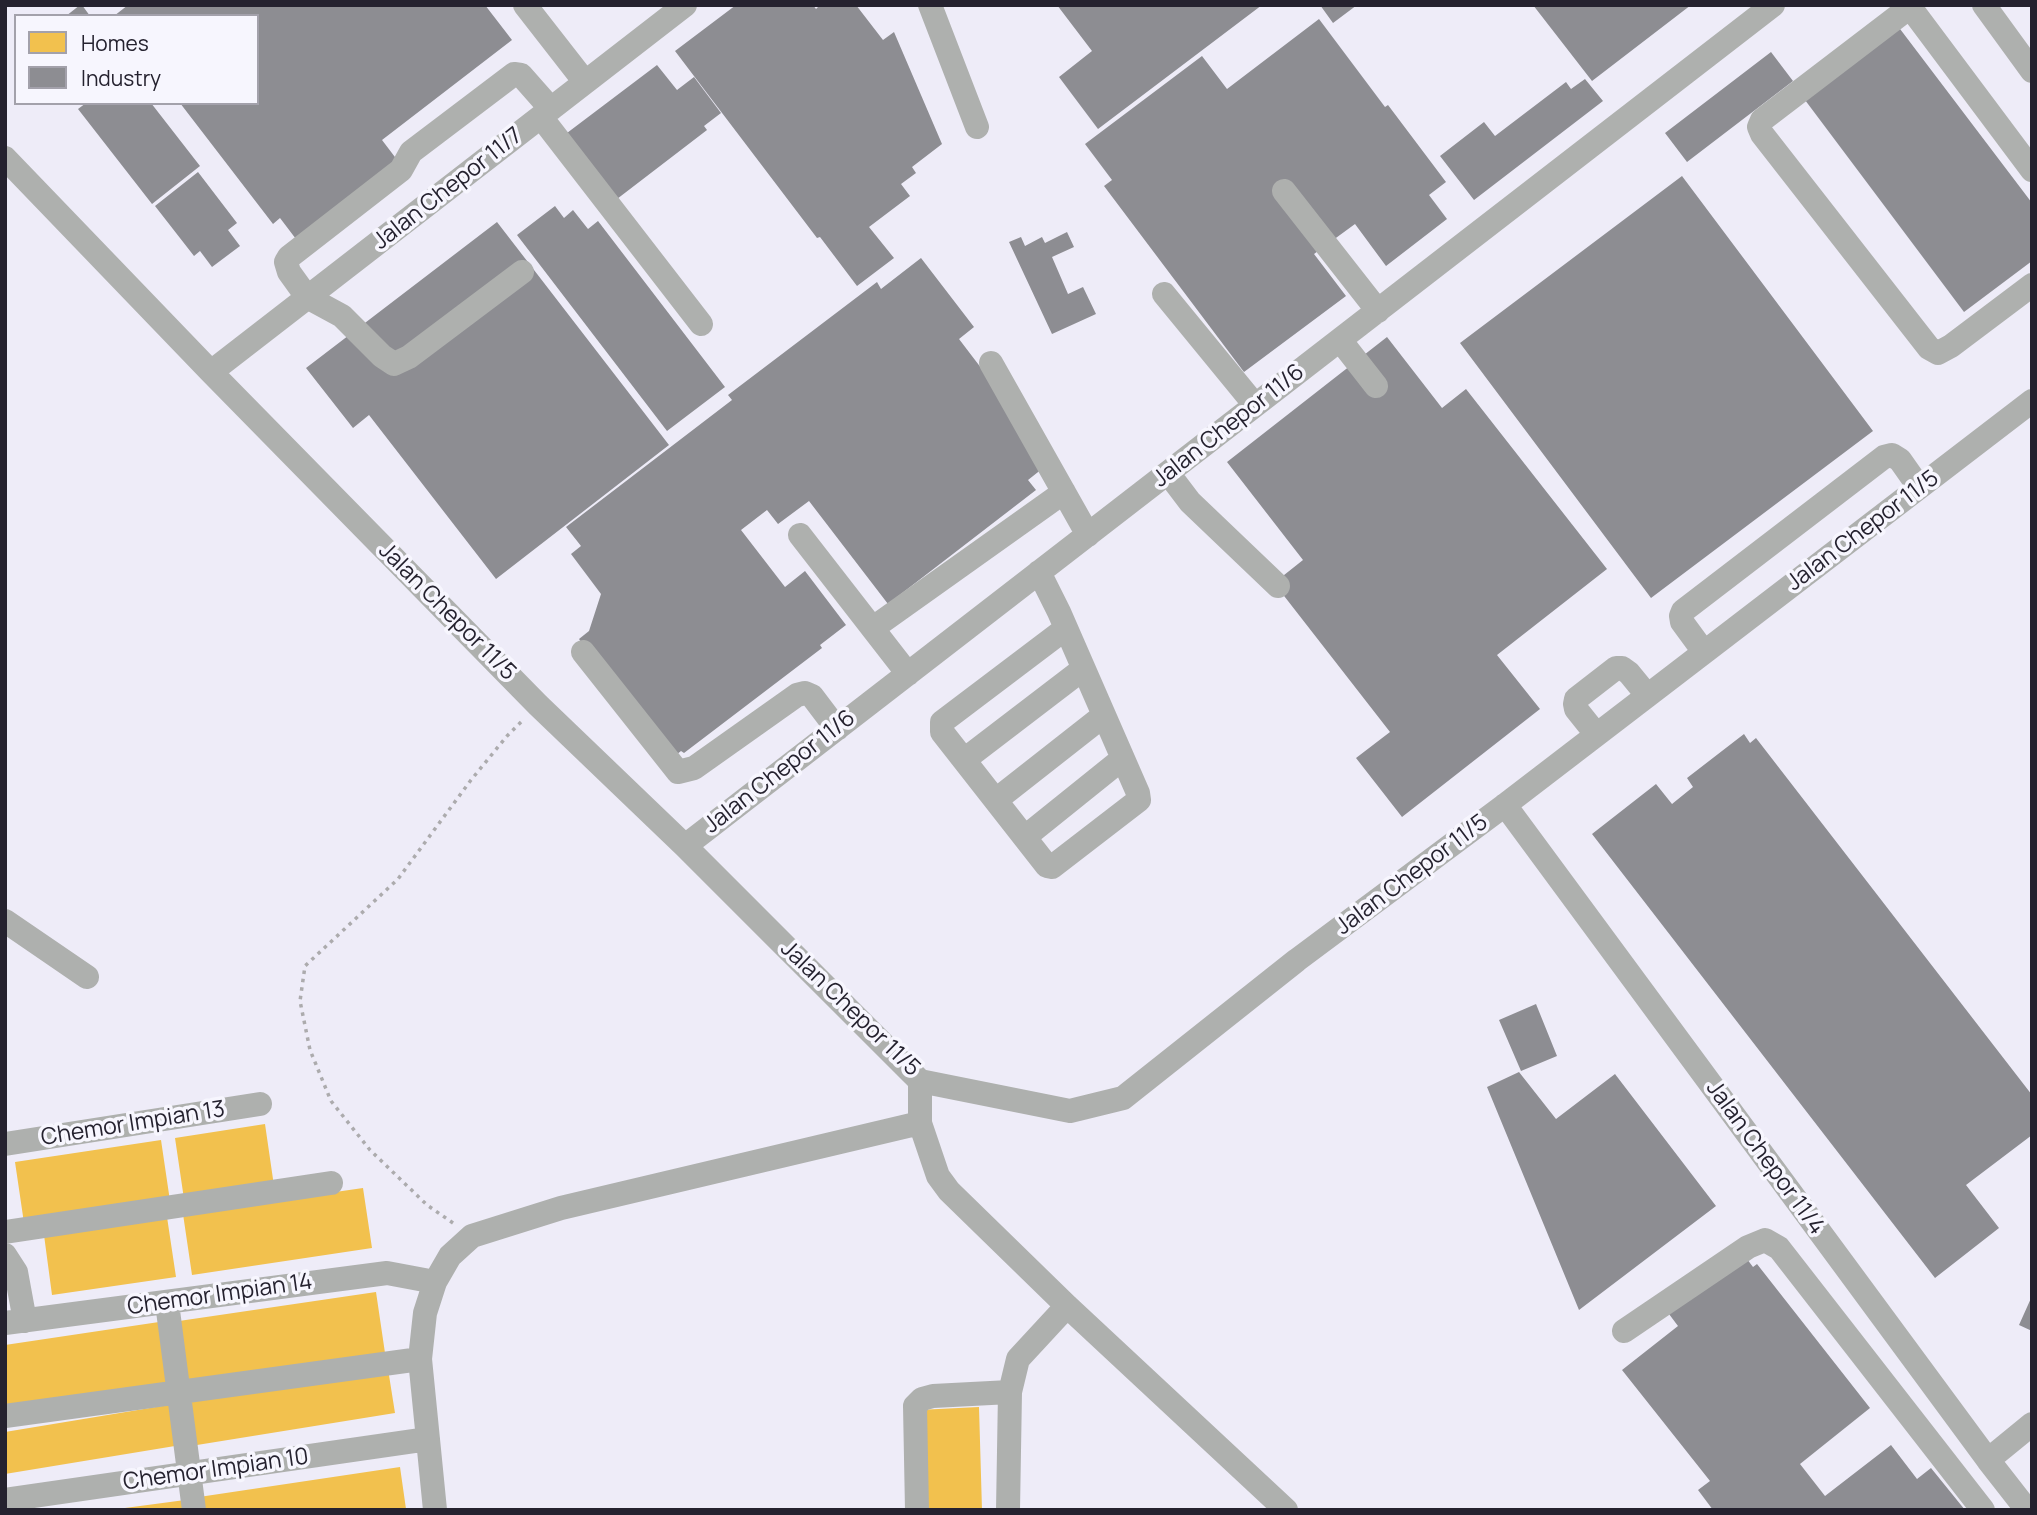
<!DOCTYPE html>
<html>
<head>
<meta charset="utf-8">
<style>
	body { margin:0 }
	#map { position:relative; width:2037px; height:1515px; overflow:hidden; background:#eeecf8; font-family:Manrope,sans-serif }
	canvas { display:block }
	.frame { position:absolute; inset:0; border:7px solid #25222f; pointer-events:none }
	.legend { position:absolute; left:14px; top:14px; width:245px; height:91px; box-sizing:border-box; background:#f7f6fe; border:2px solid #a3a1ab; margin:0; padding:9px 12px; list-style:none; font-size:21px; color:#25222f }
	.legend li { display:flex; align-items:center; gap:14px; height:35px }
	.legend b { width:35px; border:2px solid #a3a1ab }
</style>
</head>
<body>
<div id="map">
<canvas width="2037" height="1515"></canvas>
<div class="frame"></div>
<ul class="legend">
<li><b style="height:19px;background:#f2c14e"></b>Homes</li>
<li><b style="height:19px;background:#8d8d92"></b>Industry</li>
</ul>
</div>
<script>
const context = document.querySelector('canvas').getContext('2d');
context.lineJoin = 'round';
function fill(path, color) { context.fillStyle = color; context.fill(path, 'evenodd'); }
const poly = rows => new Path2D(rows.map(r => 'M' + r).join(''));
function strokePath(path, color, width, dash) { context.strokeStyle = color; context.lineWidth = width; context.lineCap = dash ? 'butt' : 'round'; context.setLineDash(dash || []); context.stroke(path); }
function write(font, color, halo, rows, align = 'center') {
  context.font = font + ' Manrope,sans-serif'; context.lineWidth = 7; context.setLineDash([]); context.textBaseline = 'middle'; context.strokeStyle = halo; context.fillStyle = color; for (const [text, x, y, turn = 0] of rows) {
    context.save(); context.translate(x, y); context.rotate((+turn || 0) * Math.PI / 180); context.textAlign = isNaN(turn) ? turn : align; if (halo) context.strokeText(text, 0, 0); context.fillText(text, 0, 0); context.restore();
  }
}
fill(poly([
	[265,1124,274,1186,184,1199,175,1138],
	[161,1140,170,1201,24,1223,15,1162],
	[363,1188,372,1248,192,1275,183,1214],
	[167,1217,176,1277,52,1295,44,1235],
	[376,1292,385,1353,188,1382,179,1321],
	[159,1322,168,1384,5,1408,5,1345],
	[388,1369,395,1413,197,1445,190,1402],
	[174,1404,181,1445,5,1474,5,1432],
	[979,1407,982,1510,921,1510,918,1410],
	[400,1467,406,1509,200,1510,199,1497],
	[185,1500,186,1510,125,1510,125,1508]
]), '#f2c14e');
fill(poly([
	[80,5,82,5,90,16,66,16],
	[128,5,485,5,512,40,382,140,401,165,299,243,280,218,273,224,180,103,257,103,257,16,114,16],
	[736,5,813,5,816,9,820,5,856,5,883,40,894,32,942,144,912,167,916,173,901,184,910,196,869,227,894,258,857,286,820,237,817,238,675,51],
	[1057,5,1262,5,1098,129,1059,77,1092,51],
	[1320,5,1357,5,1333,23],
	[1533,5,1691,5,1592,81],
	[1319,19,1385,107,1388,105,1446,182,1429,195,1447,219,1386,266,1355,224,1314,254,1346,296,1244,372,1104,186,1112,180,1085,144,1202,56,1227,89],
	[1894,21,2032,203,2032,261,1964,312,1799,92],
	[1771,52,1793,81,1687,162,1665,133],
	[657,65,677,90,694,77,721,113,704,126,707,130,617,199,567,133],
	[1585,79,1603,101,1474,200,1440,156,1484,122,1495,136,1566,82,1571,89],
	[86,103,151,103,200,166,152,204,78,109],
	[198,172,237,223,228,230,240,246,212,267,200,251,194,256,155,206],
	[1682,176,1873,431,1651,598,1460,343],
	[555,206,564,218,573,210,588,229,598,221,725,387,667,431,517,235],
	[497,222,669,445,496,579,369,415,353,428,306,368],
	[1067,232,1074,247,1052,257,1068,294,1083,287,1096,314,1052,334,1009,242,1021,237,1025,246,1042,237,1045,243],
	[921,258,974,327,959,339,1052,461,1028,480,1036,490,888,604,809,501,778,524,767,510,741,530,785,587,805,571,846,625,820,645,822,648,684,753,681,751,667,762,579,639,589,631,601,594,571,554,581,546,566,527,732,400,728,395,877,282,881,289],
	[1387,337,1442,408,1466,389,1607,569,1497,655,1540,709,1402,817,1356,758,1390,732,1274,583,1303,560,1227,462],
	[1744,734,1750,743,1756,738,2032,1095,2032,1135,1966,1185,1999,1228,1935,1278,1592,834,1656,784,1672,804,1693,787,1687,778],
	[1536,1004,1557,1056,1521,1071,1499,1020],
	[1519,1072,1556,1119,1615,1074,1716,1206,1579,1310,1487,1087],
	[1744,1255,1753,1267,1757,1264,1870,1408,1800,1464,1825,1496,1891,1445,1917,1479,1931,1468,1965,1510,1713,1510,1698,1490,1710,1481,1622,1370,1678,1326,1669,1314],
	[2032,1296,2032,1331,2019,1325]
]), '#8d8d92');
strokePath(poly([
	[453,1223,427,1205,370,1150,331,1101,310,1050,300,1001,305,966,398,879,471,780,507,736,522,721]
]), '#acabad', 3.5, [3.5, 5]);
strokePath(poly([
	[525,5,585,82],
	[930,5,977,127],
	[1912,5,1910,7,2032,170],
	[1984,5,2032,71],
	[1910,7,1762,120,1759,127,1762,134,1929,348,1938,353,1951,346,2032,285],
	[541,117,701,324],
	[5,158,211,372,538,705,685,846,920,1081,1070,1111,1123,1098,1297,960,1505,805,2032,401],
	[1284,191,1378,311],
	[522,272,409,357,394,364,382,356,342,316,307,297,289,272,286,262,289,257,401,170,411,152,514,74,521,75,551,109],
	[1164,294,1255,405],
	[1340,340,1376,386],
	[991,363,1088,535],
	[211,372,685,5],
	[1168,473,1190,502,1278,586],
	[800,535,908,674],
	[1039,572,1059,612,1138,793,1139,800,1052,867,1047,866,942,732,942,722,1065,629],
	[873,628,1064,492],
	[583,652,678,772,694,768,797,695,805,693,812,696,837,729],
	[1704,652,1682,622,1681,616,1683,611,1884,457,1892,455,1900,460,1919,487],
	[1596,734,1576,709,1575,704,1576,699,1616,668,1622,668,1629,673,1647,695],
	[964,760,1083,669],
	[996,800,1103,716],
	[1505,805,1988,1460,2027,1510],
	[1025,837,1122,759],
	[685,846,1773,5],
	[5,921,87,977],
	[920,1081,920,1123,938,1176,949,1191,1067,1306,1286,1510],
	[5,1144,260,1104],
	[5,1232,331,1183],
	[5,1255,16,1272,25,1321],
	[167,1303,194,1510],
	[5,1323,387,1273,435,1282],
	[1624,1331,1748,1247,1765,1240,1779,1248,1983,1510],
	[5,1416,420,1359],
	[1988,1460,2032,1424],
	[5,1500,428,1439],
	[435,1510,420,1359,425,1313,435,1282,450,1256,472,1236,561,1208,920,1123],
	[917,1510,915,1406,922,1399,933,1396,1010,1392],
	[1008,1510,1010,1392,1018,1359,1067,1306]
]), '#aeb0ae', 24);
write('23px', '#25222f', '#f7f6fe', [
	["Jalan Chepor 11/7",448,189,-38],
	["Jalan Chepor 11/6",1229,426,-38],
	["Jalan Chepor 11/5",1863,531,-37],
	["Jalan Chepor 11/5",447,612,45],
	["Jalan Chepor 11/6",780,772,-38],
	["Jalan Chepor 11/5",1412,875,-37],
	["Jalan Chepor 11/5",850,1009,44],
	["Chemor Impian 13",133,1124,-9],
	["Jalan Chepor 11/4",1765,1158,54],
	["Chemor Impian 14",220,1295,-8],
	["Chemor Impian 10",216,1470,-8]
]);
</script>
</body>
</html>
